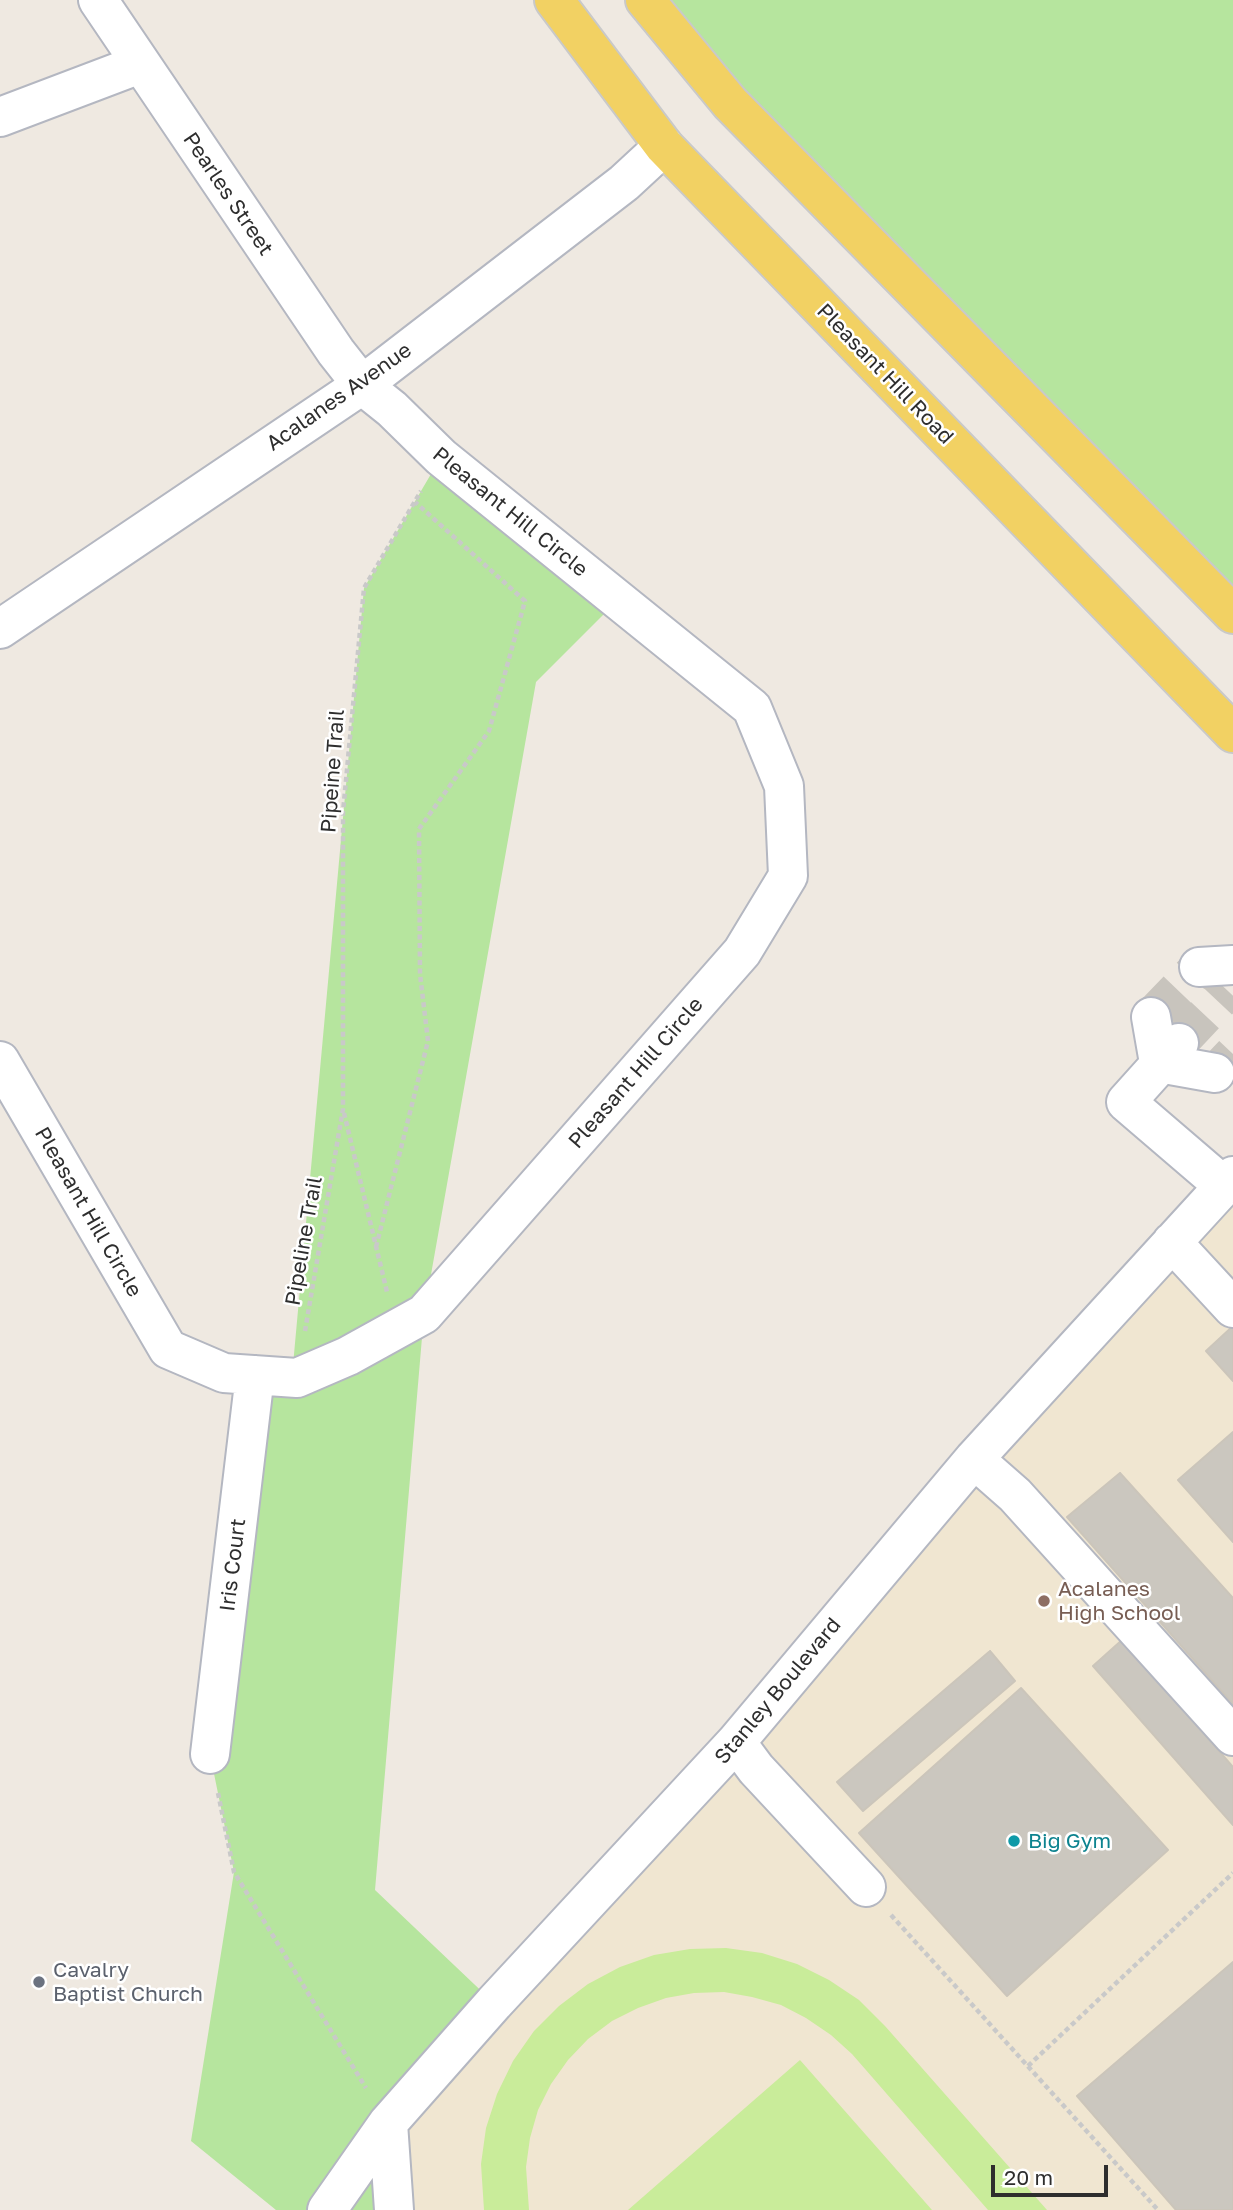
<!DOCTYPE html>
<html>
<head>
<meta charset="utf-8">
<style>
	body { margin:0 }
	#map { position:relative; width:1233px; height:2210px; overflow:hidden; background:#efe9e1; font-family:"Golos Text",sans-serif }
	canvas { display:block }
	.scale { position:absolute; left:991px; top:2165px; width:117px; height:32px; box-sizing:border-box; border:4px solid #2e2e2e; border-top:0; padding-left:9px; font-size:21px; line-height:24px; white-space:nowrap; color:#2e2e2e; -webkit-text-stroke:5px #fff; paint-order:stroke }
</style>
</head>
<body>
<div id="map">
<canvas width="1233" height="2210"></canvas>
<div class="scale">20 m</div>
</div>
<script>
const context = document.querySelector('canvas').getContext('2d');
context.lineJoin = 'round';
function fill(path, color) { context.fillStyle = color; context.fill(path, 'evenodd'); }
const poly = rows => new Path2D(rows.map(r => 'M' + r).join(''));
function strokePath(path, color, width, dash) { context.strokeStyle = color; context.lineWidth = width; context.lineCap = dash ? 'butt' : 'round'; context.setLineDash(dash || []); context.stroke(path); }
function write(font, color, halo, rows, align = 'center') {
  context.font = font + ' "Golos Text",sans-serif'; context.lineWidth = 5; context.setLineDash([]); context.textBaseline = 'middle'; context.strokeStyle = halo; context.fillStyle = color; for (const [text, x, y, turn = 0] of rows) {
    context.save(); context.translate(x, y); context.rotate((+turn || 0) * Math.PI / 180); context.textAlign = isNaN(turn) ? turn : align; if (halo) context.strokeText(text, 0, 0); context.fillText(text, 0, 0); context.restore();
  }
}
fill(poly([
	[1233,1176,1233,2210,394,2210,388,2123]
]), '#f0e6d1');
fill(poly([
	[670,0,1233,0,1233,614,730,103],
	[441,457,618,600,536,682,424,1314,375,1890,494,2003,388,2123,394,2210,276,2210,191,2141,234,1872,210,1754,255,1375,292,1376,364,588]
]), '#b6e59e');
fill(poly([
	[726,1948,762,1953,797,1964,829,1980,859,2000,885,2026,1047,2210,988,2210,852,2054,831,2035,806,2018,781,2005,752,1997,724,1992,694,1993,666,1998,638,2008,612,2021,588,2039,568,2060,551,2084,538,2110,530,2138,526,2167,529,2210,484,2210,481,2164,486,2128,497,2094,513,2061,534,2031,559,2006,588,1984,620,1967,654,1955,690,1949],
	[800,2060,932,2210,628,2210]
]), '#c9ec9a');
const building = poly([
	[1233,1326,1233,1381,1206,1351,1233,1326],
	[1233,1432,1233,1542,1178,1480,1233,1432],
	[1120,1473,1233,1598,1233,1704,1067,1517,1120,1473],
	[1122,1640,1233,1767,1233,1825,1093,1666,1122,1640],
	[990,1651,1015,1681,863,1811,837,1782,990,1651],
	[1021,1688,1168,1850,1007,1996,859,1833,1021,1688],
	[1233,1962,1233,2210,1176,2210,1077,2096,1233,1962]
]);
fill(building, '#cbc7bf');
strokePath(building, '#cbc5ba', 2);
strokePath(poly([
	[1151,1017,1199,967],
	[1179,1043,1228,991],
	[1215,1073,1233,1054]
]), '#c8c4bd', 38, [38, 19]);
const minor = poly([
	[0,117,140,64],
	[0,629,362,385,624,183,664,146],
	[1199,967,1233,965],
	[1151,1017,1159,1063,1215,1073],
	[1179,1043,1126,1102,1224,1186],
	[0,1061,168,1349,224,1373,297,1378,348,1356,424,1314,742,952,788,876,784,786,752,708,441,457,392,409,362,385,336,352,98,0],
	[1172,1242,1233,1308],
	[974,1459,1015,1495,1233,1736],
	[736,1742,756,1769,866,1887],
	[210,1754,255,1375],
	[388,2123,394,2210],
	[327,2210,388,2123,494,2003,736,1742,974,1459,1233,1176]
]);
const major = poly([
	[554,0,664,146,1233,733],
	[645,0,730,103,1233,614]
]);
strokePath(minor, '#b4b7c1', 42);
strokePath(major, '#c9c9c9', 42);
strokePath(poly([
	[344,1113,387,1292],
	[376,1247,428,1041,420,974,419,829,489,731,525,601,415,502],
	[305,1331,343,1109,343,812,364,588,421,491],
	[218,1793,234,1872,366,2088],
	[891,1915,1158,2210],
	[1028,2066,1233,1873]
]), '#c9c9c9', 4.5, [5, 3.5]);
strokePath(minor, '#fff', 38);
strokePath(major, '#f2d163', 38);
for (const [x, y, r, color] of [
	[1044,1601,7,"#8d6e63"],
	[1014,1841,7,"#0f9aa8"],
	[39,1982,7,"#6b7280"]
]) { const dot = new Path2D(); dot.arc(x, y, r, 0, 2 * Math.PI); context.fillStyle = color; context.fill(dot); strokePath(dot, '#fff', 2.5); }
write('21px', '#2e2e2e', '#fff', [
	["Pearles Street",228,194,56],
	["Pleasant Hill Road",885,374,46],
	["Acalanes Avenue",339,397,-35],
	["Pleasant Hill Circle",510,512,39],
	["Pipeine Trail",333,771,-86],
	["Pleasant Hill Circle",636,1073,-49],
	["Pleasant Hill Circle",88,1212,60],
	["Pipeline Trail",304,1241,-80],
	["Iris Court",233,1565,-83],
	["Stanley Boulevard",778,1691,-50]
]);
write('21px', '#785e54', '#fff', [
	["Acalanes",1058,1589],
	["High School",1058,1613]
], 'left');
write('21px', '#0d838f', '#fff', [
	["Big Gym",1028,1841]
], 'left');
write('21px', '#5b616d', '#fff', [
	["Cavalry",53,1970],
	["Baptist Church",53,1994]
], 'left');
</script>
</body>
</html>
